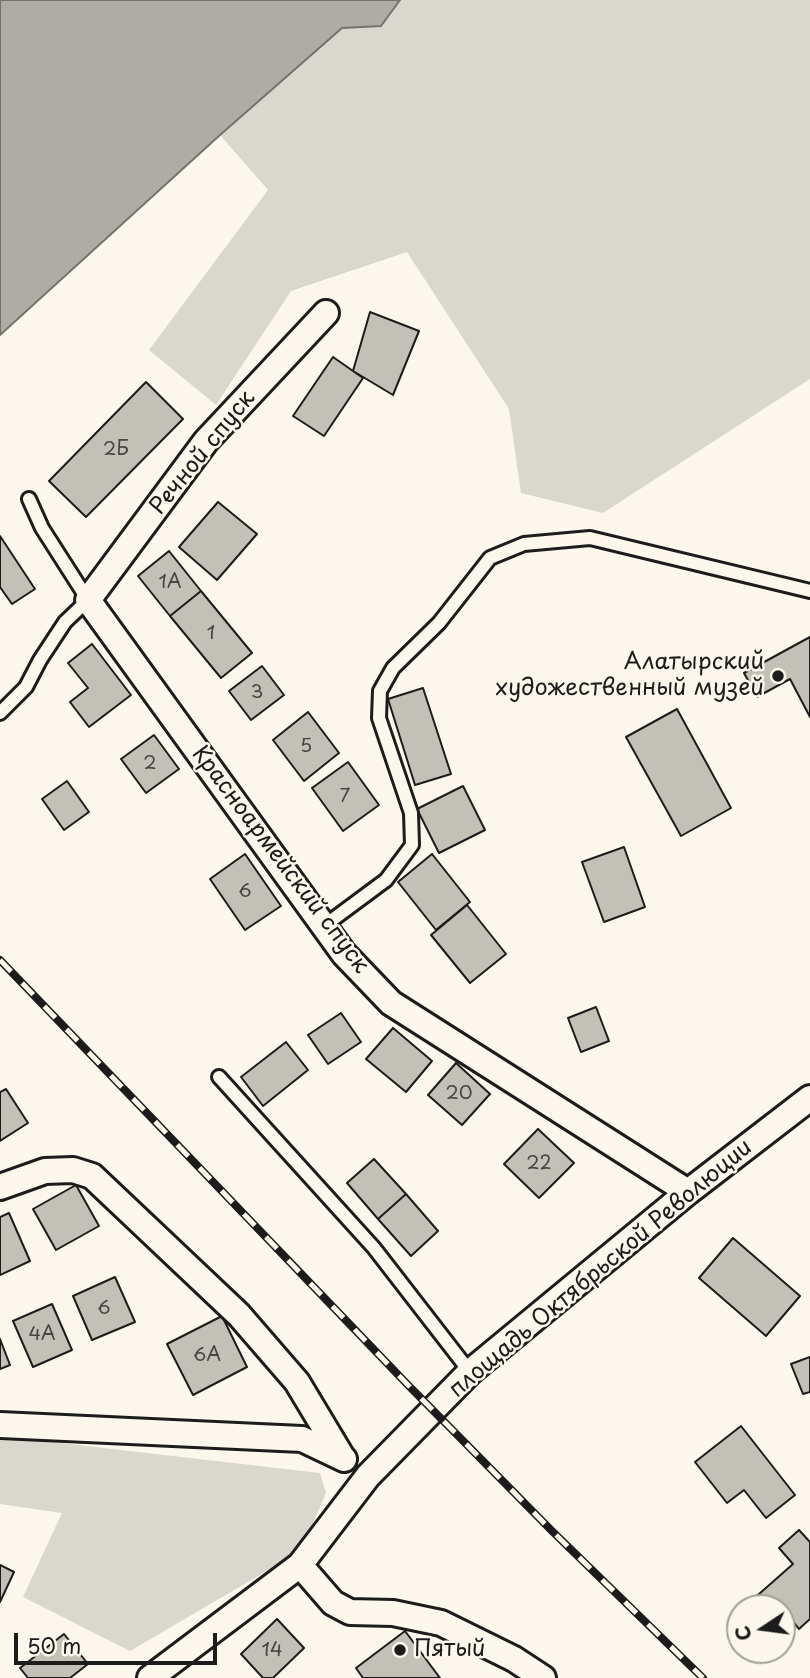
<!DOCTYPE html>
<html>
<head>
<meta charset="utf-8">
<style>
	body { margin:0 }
	#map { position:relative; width:810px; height:1678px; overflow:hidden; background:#fbf7ec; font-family:"Playpen Sans",sans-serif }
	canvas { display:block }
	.north { position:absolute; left:726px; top:1594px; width:70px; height:70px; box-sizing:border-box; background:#fbf7ec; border:2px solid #a29f99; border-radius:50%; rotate:257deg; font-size:19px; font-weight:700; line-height:28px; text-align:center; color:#1c1c1c }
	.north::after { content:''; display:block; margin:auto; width:24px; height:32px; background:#1c1c1c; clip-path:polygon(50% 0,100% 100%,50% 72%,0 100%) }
	.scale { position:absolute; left:14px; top:1633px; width:203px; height:32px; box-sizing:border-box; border:4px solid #1c1c1c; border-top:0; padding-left:9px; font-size:21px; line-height:24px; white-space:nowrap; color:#1c1c1c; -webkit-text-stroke:5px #fbf7ec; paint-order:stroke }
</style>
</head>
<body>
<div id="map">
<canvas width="810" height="1678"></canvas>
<div class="north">С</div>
<div class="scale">50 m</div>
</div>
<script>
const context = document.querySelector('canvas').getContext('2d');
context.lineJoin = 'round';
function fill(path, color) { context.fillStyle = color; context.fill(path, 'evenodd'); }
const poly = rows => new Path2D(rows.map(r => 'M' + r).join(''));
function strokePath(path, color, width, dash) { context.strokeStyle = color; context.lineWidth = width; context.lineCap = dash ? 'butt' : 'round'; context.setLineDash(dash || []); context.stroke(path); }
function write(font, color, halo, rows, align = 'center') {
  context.font = font + ' "Playpen Sans",sans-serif'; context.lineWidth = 5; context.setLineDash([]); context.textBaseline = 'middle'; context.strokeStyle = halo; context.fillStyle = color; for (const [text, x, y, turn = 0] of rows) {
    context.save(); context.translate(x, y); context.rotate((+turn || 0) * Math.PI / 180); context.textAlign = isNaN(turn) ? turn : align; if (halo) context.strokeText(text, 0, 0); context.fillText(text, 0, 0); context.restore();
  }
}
fill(poly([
	[400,0,810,0,810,379,603,513,521,493,509,409,407,252,291,291,216,405,149,350,268,190,220,135,342,28,381,26],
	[0,1436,320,1473,326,1493,301,1551,130,1651,23,1597,62,1513,0,1504]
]), '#dad7ce');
const water = poly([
	[0,0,400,0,381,26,342,28,220,135,0,335,0,0]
]);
fill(water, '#afaca5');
strokePath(water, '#74726e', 2);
const building = poly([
	[370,312,419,331,393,395,353,371,370,312],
	[333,357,363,378,324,436,293,416,333,357],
	[146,382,183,419,86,517,49,481,146,382],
	[218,502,257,534,217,580,179,547,218,502],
	[0,536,35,589,12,604,0,587,0,536],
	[169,551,201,591,170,616,138,576,169,551],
	[201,591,252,653,221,678,170,616,201,591],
	[810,637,810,717,790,679,757,697,744,673,810,637],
	[92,644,131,695,89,727,70,702,88,688,68,663,92,644],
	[262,666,284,695,251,720,229,691,262,666],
	[423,688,451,774,415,785,388,699,423,688],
	[677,709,731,808,681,836,626,737,677,709],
	[308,712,339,753,304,781,273,740,308,712],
	[154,735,179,769,146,793,121,759,154,735],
	[348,762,379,805,343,831,312,788,348,762],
	[67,781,89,812,64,830,42,799,67,781],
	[463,786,485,830,439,853,417,809,463,786],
	[624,847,645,907,604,922,582,862,624,847],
	[245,854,281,906,245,930,210,879,245,854],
	[432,854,470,902,436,930,398,882,432,854],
	[467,905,506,954,470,983,431,935,467,905],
	[596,1007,609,1041,581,1052,568,1018,596,1007],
	[341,1013,361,1042,328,1064,308,1035,341,1013],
	[393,1028,432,1061,406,1092,366,1059,393,1028],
	[286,1042,308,1070,263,1106,241,1077,286,1042],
	[456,1063,490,1094,462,1125,428,1095,456,1063],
	[6,1089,28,1123,0,1141,0,1092,6,1089],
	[538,1129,574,1163,539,1198,504,1164,538,1129],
	[374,1159,406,1194,378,1219,347,1183,374,1159],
	[76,1185,99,1226,56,1250,33,1209,76,1185],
	[406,1194,438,1231,411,1256,378,1219,406,1194],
	[9,1213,30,1261,0,1275,0,1217,9,1213],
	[733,1238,800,1296,766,1336,699,1278,733,1238],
	[115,1277,135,1322,92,1340,73,1296,115,1277],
	[52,1304,72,1350,33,1367,13,1321,52,1304],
	[222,1316,247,1367,193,1395,167,1344,222,1316],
	[0,1339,10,1365,0,1369,0,1339],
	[810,1357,810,1392,803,1394,791,1364,810,1357],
	[741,1426,795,1495,766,1518,744,1490,727,1503,695,1462,741,1426],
	[799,1530,810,1542,810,1619,799,1629,782,1608,755,1608,750,1602,793,1564,779,1548,799,1530],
	[0,1565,14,1572,0,1602,0,1565],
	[277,1619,304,1648,273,1678,263,1678,241,1654,277,1619],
	[405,1631,440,1678,363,1678,356,1668,405,1631],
	[64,1634,88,1664,70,1678,28,1678,20,1668,64,1634]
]);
fill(building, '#c3c0b8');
strokePath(building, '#1c1c1c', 2);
const lane = poly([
	[0,713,26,687,40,660,65,622,88,600,42,528,29,499],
	[324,926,386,880,412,845,411,813,379,718,380,691,393,668,439,623,490,558,524,544,590,538,810,591],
	[219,1077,374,1248,470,1372]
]);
const street = poly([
	[326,313,206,441,88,600,344,954,391,1003,688,1192],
	[0,1187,45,1171,73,1170,92,1176,239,1315,297,1382,342,1457],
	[0,1425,302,1439,344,1459],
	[300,1565,333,1603,350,1612,393,1613,441,1623,514,1659,543,1678],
	[150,1678,300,1565,368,1476,470,1372,688,1192,810,1098]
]);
strokePath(lane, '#1c1c1c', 18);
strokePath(street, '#1c1c1c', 30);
strokePath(lane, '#fbf7ec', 12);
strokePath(street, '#fbf7ec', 24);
const rail = poly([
	[0,960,407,1384,552,1531,703,1678]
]);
strokePath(rail, '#1c1c1c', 8);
strokePath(rail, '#fbf7ec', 5, [16]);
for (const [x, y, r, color] of [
	[778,676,7,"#1c1c1c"],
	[400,1650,7,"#1c1c1c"]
]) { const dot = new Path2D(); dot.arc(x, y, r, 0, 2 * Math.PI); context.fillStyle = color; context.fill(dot); strokePath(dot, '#fbf7ec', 2.5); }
write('19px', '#464543', null, [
	["2Б",116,450],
	["1А",170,583],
	["1",211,634],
	["3",257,693],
	["5",306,747],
	["2",150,764],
	["7",345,797],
	["6",245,892],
	["20",459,1094],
	["22",539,1164],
	["6",104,1309],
	["4А",42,1335],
	["6А",207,1356],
	["14",272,1651]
]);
write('23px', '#1c1c1c', '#fbf7ec', [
	["Речной спуск",203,453,-51],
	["Красноармейский спуск",280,860,53],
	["площадь Октябрьской Революции",601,1269,-40]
]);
write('23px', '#1c1c1c', '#fbf7ec', [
	["Алатырский",764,663],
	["художественный музей",764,689],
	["Пятый",414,1650,"left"]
], 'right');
</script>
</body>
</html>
